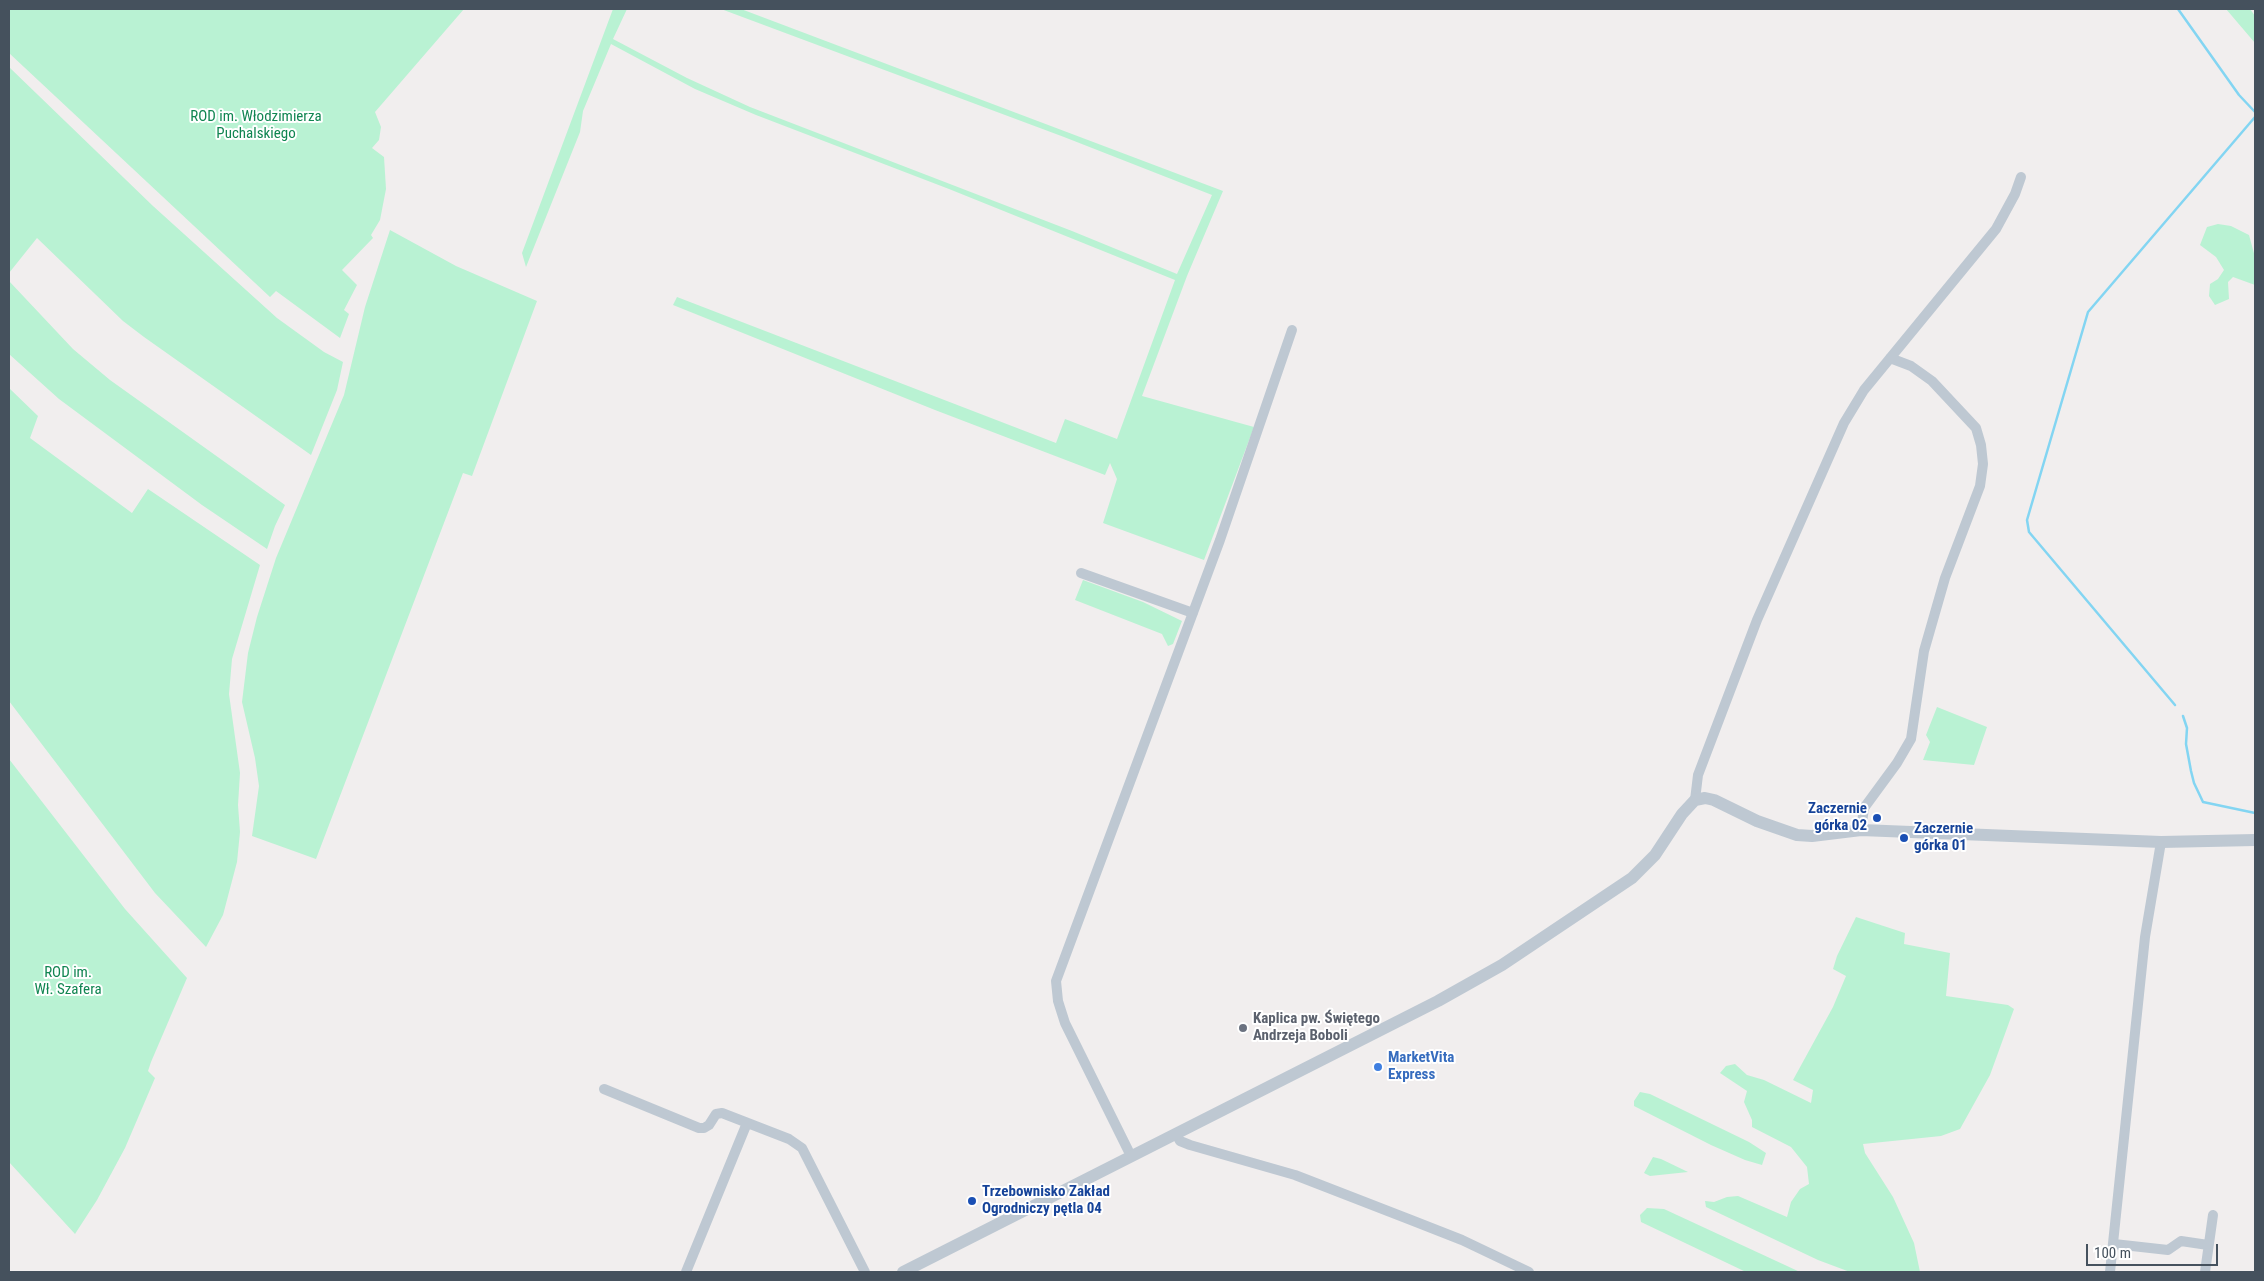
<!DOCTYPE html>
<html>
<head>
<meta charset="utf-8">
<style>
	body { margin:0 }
	#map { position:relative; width:2264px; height:1281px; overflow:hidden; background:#f1eeee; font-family:"Roboto Condensed",sans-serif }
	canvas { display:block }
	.frame { position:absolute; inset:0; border:10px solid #45515d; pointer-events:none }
	.scale { position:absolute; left:2086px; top:1244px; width:132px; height:22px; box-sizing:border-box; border:2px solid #45515d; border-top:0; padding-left:6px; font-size:15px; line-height:18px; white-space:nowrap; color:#45515d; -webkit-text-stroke:4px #fff; paint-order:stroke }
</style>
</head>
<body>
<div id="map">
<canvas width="2264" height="1281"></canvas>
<div class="frame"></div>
<div class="scale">100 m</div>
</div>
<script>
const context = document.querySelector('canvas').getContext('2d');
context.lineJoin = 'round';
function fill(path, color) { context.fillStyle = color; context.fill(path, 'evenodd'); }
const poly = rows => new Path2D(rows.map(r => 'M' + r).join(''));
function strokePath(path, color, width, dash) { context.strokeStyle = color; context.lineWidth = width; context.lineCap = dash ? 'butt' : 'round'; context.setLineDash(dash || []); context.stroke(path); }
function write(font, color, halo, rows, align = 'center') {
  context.font = font + ' "Roboto Condensed",sans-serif'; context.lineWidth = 4; context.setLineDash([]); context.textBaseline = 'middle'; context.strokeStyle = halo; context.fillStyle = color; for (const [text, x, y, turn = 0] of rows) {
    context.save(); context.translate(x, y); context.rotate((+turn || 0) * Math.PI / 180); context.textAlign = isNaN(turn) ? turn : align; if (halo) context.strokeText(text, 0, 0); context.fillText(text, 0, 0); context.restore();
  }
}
fill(poly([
	[9,9,464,9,375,112,381,127,379,140,372,148,384,157,386,189,380,220,371,235,373,238,342,270,357,285,344,310,349,314,340,338,276,291,270,297,9,53],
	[613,9,627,9,613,39,687,78,750,107,1072,231,1177,274,1212,195,1064,137,721,9,741,9,1223,191,1187,276,1142,396,1254,427,1204,560,1103,523,1117,479,1110,463,1105,475,935,410,673,305,677,297,1056,443,1065,419,1117,439,1175,280,949,189,756,115,695,89,611,44,583,111,580,132,526,267,522,253],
	[2226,9,2250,9,2255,16,2255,43],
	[9,67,153,206,277,318,324,352,343,362,337,390,311,455,144,337,123,321,37,238,9,273],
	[2218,224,2231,226,2249,235,2255,257,2255,285,2233,277,2228,282,2229,299,2215,305,2209,296,2210,284,2218,279,2224,270,2216,257,2200,245,2207,227],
	[390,230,456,266,537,301,472,476,463,473,316,859,252,836,259,786,255,758,242,702,248,653,257,617,276,558,344,395,365,307],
	[9,281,73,349,110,380,285,505,275,526,267,549,202,505,59,399,9,354],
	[9,388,38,416,30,438,132,513,148,489,260,565,232,659,229,694,240,773,238,805,240,832,237,862,223,915,206,947,155,893,9,701],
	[1083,580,1143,602,1182,621,1173,644,1168,646,1162,634,1075,600],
	[1937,707,1987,727,1974,765,1923,760,1930,742,1926,735],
	[9,759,125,909,187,978,151,1062,148,1071,155,1078,125,1148,97,1200,75,1234,9,1162],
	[1856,917,1905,933,1904,944,1950,953,1946,996,2008,1005,2014,1009,1990,1075,1960,1129,1941,1136,1863,1144,1865,1153,1893,1197,1914,1243,1920,1272,1850,1272,1818,1260,1706,1207,1705,1201,1714,1202,1727,1197,1738,1196,1787,1217,1791,1202,1800,1189,1809,1184,1807,1167,1791,1147,1752,1127,1752,1120,1744,1102,1747,1091,1720,1073,1726,1066,1735,1064,1747,1075,1764,1080,1811,1103,1813,1090,1793,1080,1833,1007,1846,976,1833,969,1837,956],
	[1640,1092,1650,1094,1749,1142,1766,1153,1762,1165,1745,1160,1711,1145,1634,1106,1634,1101],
	[1653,1157,1661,1159,1688,1172,1650,1176,1644,1173],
	[1647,1208,1664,1209,1800,1272,1746,1272,1641,1222,1640,1215]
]), '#b9f2d3');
strokePath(poly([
	[2178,9,2239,95,2255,112],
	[2175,705,2029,532,2027,520,2088,312,2255,117],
	[2183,716,2187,728,2186,744,2191,771,2194,783,2203,802,2255,813]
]), '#83d5f2', 2.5);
strokePath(poly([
	[1081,573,1193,613],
	[1695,800,1698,775,1757,620,1844,423,1864,390,1996,229,2015,194,2021,177],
	[1861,830,1864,808,1897,763,1911,739,1924,651,1945,578,1980,486,1983,464,1981,445,1976,428,1932,381,1911,366,1890,358],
	[604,1089,699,1128,704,1128,709,1125,716,1114,722,1113,789,1139,802,1148,865,1272],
	[1176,1134,1180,1141,1190,1145,1295,1175,1411,1220,1462,1240,1529,1272],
	[1131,1156,1065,1023,1058,1001,1056,981,1220,540,1292,330],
	[2114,1244,2168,1250,2181,1241,2208,1245],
	[686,1272,747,1123],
	[2110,1272,2145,937,2161,842],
	[2205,1272,2213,1215]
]), '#bec8d2', 10);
strokePath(poly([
	[903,1272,1438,1001,1502,965,1632,878,1655,855,1682,814,1695,800,1705,798,1714,800,1757,821,1797,835,1812,836,1861,830,2161,842,2255,840]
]), '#bec8d2', 12);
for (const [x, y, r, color] of [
	[1877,818,5,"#1a4fb4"],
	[1904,838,5,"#1a4fb4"],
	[1243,1028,5,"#6b7280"],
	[1378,1067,5,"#3f7fe0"],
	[972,1201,5,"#1a4fb4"]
]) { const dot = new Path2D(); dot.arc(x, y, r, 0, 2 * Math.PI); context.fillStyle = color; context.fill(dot); strokePath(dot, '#fff', 2); }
write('15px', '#108551', '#fff', [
	["ROD im. Włodzimierza",256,117],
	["Puchalskiego",256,134],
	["ROD im.",68,973],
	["Wł. Szafera",68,990]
]);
write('bold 15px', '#164399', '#fff', [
	["Zaczernie",1867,809,"right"],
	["górka 02",1867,826,"right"],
	["Zaczernie",1914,829],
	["górka 01",1914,846],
	["Trzebownisko Zakład",982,1192],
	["Ogrodniczy pętla 04",982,1209]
], 'left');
write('bold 15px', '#5b616d', '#fff', [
	["Kaplica pw. Świętego",1253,1019],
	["Andrzeja Boboli",1253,1036]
], 'left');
write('bold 15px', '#366cbe', '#fff', [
	["MarketVita",1388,1058],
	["Express",1388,1075]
], 'left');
</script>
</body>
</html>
